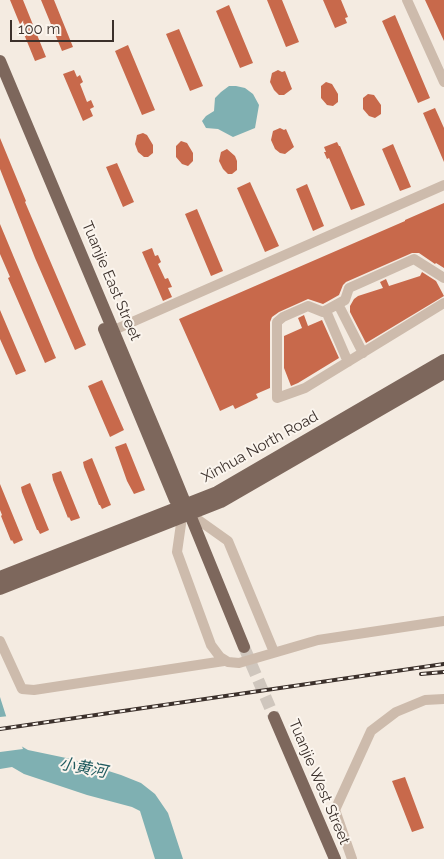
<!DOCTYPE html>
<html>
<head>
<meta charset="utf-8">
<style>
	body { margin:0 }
	#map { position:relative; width:444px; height:859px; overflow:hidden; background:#f4ebe1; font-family:Raleway,sans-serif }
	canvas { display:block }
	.scale { position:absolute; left:10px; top:20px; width:104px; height:22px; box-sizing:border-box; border:2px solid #3b302b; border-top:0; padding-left:6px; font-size:15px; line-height:18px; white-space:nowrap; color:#3b302b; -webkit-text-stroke:4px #fbf5ee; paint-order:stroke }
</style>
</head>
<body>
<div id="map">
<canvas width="444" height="859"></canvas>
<div class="scale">100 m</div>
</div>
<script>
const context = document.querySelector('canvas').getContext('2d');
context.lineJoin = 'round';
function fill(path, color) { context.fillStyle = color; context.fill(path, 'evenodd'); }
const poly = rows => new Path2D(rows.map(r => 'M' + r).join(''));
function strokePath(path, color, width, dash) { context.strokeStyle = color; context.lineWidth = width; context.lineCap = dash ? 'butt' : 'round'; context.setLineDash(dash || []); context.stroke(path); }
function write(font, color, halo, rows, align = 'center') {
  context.font = font + ' Raleway,"Noto Sans SC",sans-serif'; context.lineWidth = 4; context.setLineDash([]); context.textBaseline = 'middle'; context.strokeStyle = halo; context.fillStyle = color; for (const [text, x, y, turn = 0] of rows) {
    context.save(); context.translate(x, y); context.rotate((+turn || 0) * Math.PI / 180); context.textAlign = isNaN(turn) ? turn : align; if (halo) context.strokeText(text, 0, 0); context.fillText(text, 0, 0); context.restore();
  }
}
fill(poly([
	[229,86,236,86,245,88,253,94,259,105,255,128,233,137,218,129,206,128,202,121,206,116,214,111,215,98,221,92],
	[0,697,14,741,21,746,28,750,71,759,121,775,141,783,155,794,168,813,183,859,155,859,140,811,132,807,87,795,24,774,12,767,0,769]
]), '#7fb0b2');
fill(poly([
	[9,716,16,740,21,744,23,749,0,752,0,717]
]), '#f4ebe1');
fill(poly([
	[10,0,23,0,46,57,35,61],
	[41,0,54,0,73,47,62,51],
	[267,0,282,0,299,42,286,47],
	[323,0,341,0,348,17,345,18,347,23,335,28],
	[425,0,444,0,444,41],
	[229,5,253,63,240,68,216,11],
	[395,15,430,98,418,103,382,21],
	[179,29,203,86,190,91,166,34],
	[128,45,155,110,142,115,115,51],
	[74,70,77,77,80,75,83,82,80,84,87,102,91,100,94,107,90,109,93,116,83,121,63,74],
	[278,70,282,72,285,71,292,89,284,95,279,95,274,90,270,82,272,73],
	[326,82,332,84,338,94,338,102,333,106,327,105,321,98,321,86],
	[368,94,374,95,381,105,381,114,375,118,369,116,363,109,363,98],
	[435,108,444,128,444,162,423,113],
	[280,128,284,130,286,129,294,147,285,154,280,153,275,149,271,140,273,131],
	[143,133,147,135,153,145,153,153,148,157,144,157,138,152,135,144,137,135],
	[0,138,26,201,25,202,86,345,75,350,35,258,0,169],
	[181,141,187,143,193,153,193,161,188,166,182,164,176,157,176,146],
	[337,142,339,146,340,146,365,205,351,210,329,158,327,159,324,152,326,152,324,147],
	[393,144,411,187,400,191,382,149],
	[227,149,235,156,237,161,237,170,232,174,228,174,223,169,219,161,221,152],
	[117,163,134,202,123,207,106,167],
	[250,182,279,246,265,252,237,188],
	[307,184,324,226,313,231,296,189],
	[444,203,444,268,436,263,435,264,419,253,412,253,346,282,343,285,339,295,323,304,308,299,279,312,272,317,270,322,270,388,256,394,258,398,235,409,233,405,220,411,179,319,405,221,405,220],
	[197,209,223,271,211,276,185,214],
	[0,224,56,358,45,363,8,278,10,277,0,254],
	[152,248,155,256,158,255,161,262,158,264,165,279,168,278,172,287,168,288,172,297,163,301,142,252],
	[422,272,436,281,444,296,366,343,350,312,350,306,354,299,358,296,383,288,380,282,386,279,389,286,420,276],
	[0,310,26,371,16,375,0,339],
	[304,315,308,326,322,320,339,358,298,383,291,386,284,368,284,336,302,328,298,318],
	[102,380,124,430,110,437,88,386],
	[126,443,145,490,134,494,127,481,115,447],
	[92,458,111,505,102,509,100,505,99,505,84,467,83,462],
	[61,471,80,518,71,521,69,517,68,518,53,480,52,474],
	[30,483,49,530,40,534,38,530,37,530,22,492,21,487],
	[0,484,23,540,14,544,12,540,11,541,1,516,2,515,0,510],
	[405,777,424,828,412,832,392,781]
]), '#c8694b');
strokePath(poly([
	[244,647,274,717]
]), '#cfc6bd', 12, [12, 6]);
strokePath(poly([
	[407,0,444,82],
	[444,278,414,259,349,288,345,300,323,312,308,306,283,317,277,322,277,398,305,388,444,303],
	[338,304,363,353],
	[326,311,348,362],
	[114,330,444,185],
	[190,514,228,541,274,652],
	[182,517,177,552,211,645,220,657,228,662,239,663,318,640,444,621],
	[0,641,22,689,34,690,224,661],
	[352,859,335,810,371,731,396,712,425,700,444,699]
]), '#cdbbac', 10);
strokePath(poly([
	[0,61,166,456,244,647],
	[104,329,175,500],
	[0,577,217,492,444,360],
	[0,589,221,502,444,373],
	[274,717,335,859]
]), '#7d675c', 12);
const rail = poly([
	[421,674,444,672],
	[0,729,444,664]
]);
strokePath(rail, '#3b302b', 4);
strokePath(rail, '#fbf5ee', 2, [5.5]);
write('15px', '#3b302b', '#fbf5ee', [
	["Tuanjie East Street",111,281,67],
	["Xinhua North Road",260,447,-29],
	["Tuanjie West Street",319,782,67]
]);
write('italic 16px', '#1f5a5e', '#fbf5ee', [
	["小黄河",83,768,11]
]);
</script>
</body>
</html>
